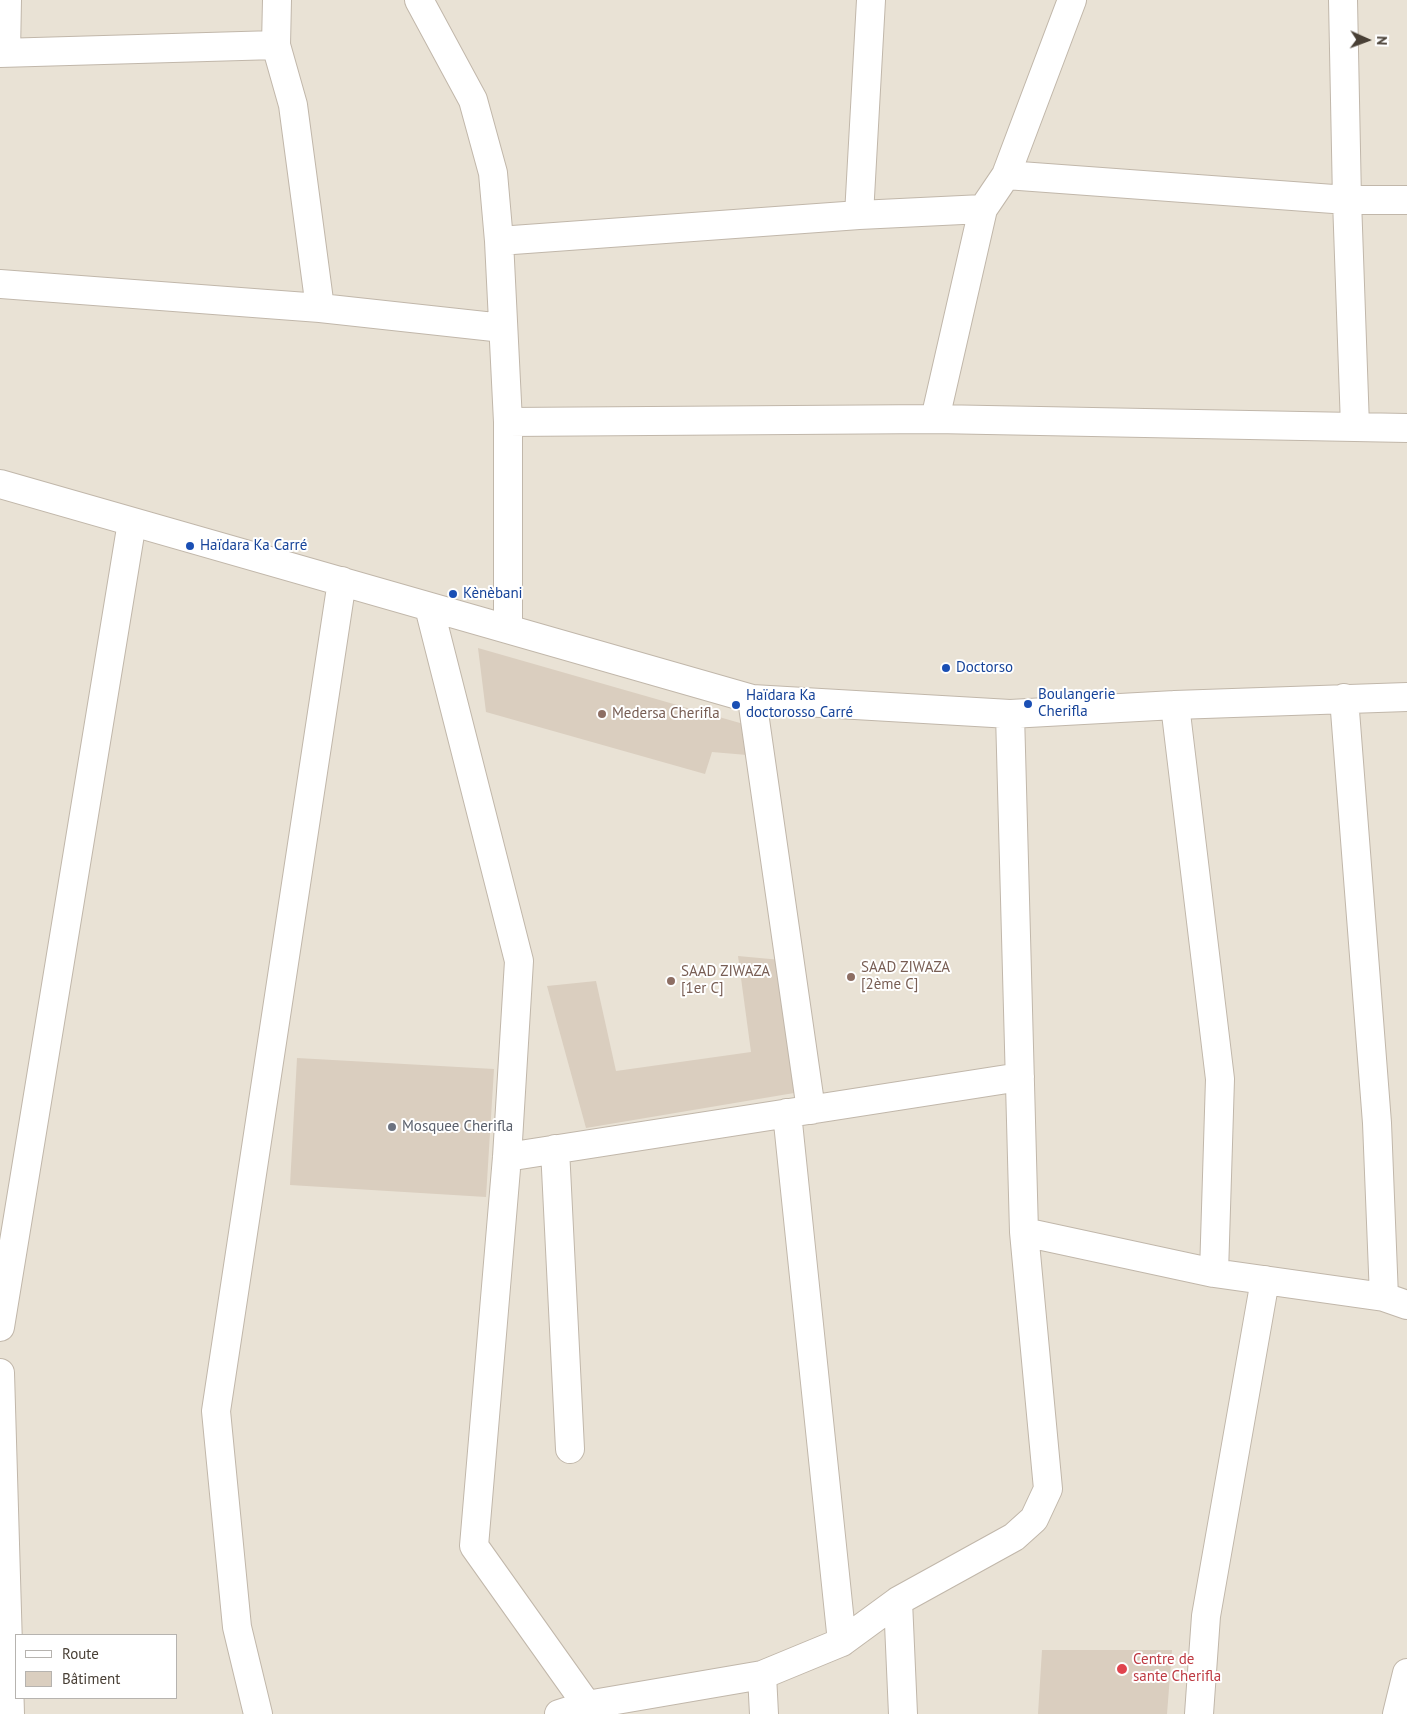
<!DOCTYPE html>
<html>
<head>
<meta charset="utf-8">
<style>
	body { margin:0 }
	#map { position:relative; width:1407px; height:1714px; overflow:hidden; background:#f5f0e8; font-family:"PT Sans",sans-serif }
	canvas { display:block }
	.legend { position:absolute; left:15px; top:1634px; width:162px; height:65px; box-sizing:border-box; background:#fff; border:1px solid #b6b3af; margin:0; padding:6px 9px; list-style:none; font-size:15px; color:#494036 }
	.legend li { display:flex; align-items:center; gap:10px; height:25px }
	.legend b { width:25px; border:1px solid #b6b3af }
	.north { position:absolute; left:1342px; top:15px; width:50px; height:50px; -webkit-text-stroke:4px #fff; paint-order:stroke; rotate:92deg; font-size:14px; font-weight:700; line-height:20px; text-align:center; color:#494036 }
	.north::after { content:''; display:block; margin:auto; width:18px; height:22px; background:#494036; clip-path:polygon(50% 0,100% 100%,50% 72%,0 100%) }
</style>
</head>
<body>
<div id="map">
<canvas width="1407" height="1714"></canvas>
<ul class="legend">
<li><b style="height:6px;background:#fff"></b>Route</li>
<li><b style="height:14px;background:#dacebf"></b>Bâtiment</li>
</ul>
<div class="north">N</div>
</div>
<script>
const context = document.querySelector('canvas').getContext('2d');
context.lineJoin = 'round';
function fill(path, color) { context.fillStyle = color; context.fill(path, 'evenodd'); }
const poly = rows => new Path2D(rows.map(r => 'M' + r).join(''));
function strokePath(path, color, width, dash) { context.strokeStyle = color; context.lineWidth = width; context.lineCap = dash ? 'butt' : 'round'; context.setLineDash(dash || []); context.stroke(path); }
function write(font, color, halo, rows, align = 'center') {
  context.font = font + ' "PT Sans",sans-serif'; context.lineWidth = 4; context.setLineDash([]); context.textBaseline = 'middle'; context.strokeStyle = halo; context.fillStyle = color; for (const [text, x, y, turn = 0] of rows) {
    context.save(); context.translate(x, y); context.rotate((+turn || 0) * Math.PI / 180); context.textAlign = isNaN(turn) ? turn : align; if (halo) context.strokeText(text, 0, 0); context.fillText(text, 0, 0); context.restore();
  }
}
fill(poly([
	[0,0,1407,0,1407,1714,0,1714],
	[16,1635,176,1635,176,1698,16,1698]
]), '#e9e2d5');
fill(poly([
	[478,648,747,725,747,755,712,752,705,774,486,712],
	[738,956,781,960,800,1092,586,1128,547,986,596,981,616,1071,751,1052],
	[297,1058,494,1069,486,1197,290,1185],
	[1042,1650,1172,1650,1167,1714,1038,1714]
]), '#dacebf');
const minor = poly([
	[277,0,276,45,293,105,320,308],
	[419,0,473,100,493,173,499,241,508,422,508,629],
	[1343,0,1347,200,1355,426],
	[6,52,7,0],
	[0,53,276,45],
	[1006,175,1347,200,1407,200],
	[859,215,871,0],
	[499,241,859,215,983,209],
	[0,284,320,308,503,328],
	[935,419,983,209,1006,175,1072,0],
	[508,422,935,419,1407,428],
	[0,484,752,699,1010,714,1175,705,1407,697],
	[429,607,519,961,507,1157,474,1546,587,1705,583,1714],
	[1344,698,1377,1123,1384,1297],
	[752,699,811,1110],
	[1175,705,1220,1079,1214,1273],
	[787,1113,842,1642],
	[555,1149,570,1449],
	[507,1157,1020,1077],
	[1024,1232,1214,1273,1384,1297,1407,1305],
	[0,1327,132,522],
	[0,1373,10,1714],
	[898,1601,903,1714],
	[762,1675,764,1714],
	[258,1714,237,1627,216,1411,342,581],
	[559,1714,587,1705,762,1675,842,1642,898,1601,1014,1537,1034,1519,1048,1489,1024,1232,1010,714],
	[1199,1714,1206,1616,1265,1280],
	[1397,1714,1407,1673]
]);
strokePath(minor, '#c1b7aa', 30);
strokePath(minor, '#fff', 28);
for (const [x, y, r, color] of [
	[190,546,5,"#1a4fb4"],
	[453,594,5,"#1a4fb4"],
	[946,668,5,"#1a4fb4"],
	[1028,704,5,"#1a4fb4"],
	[736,705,5,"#1a4fb4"],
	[602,714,5,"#8d6e63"],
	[851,977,5,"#8d6e63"],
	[671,981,5,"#8d6e63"],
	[392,1127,5,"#6b7280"],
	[1122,1669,6,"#e0444e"]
]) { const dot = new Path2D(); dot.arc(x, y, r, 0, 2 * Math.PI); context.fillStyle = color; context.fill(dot); strokePath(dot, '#fff', 2); }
write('15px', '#164399', '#fff', [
	["Haïdara Ka Carré",200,546],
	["Kènèbani",463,594],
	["Doctorso",956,668],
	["Boulangerie",1038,695],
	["Cherifla",1038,712],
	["Haïdara Ka",746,696],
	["doctorosso Carré",746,713]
], 'left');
write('15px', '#785e54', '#fff', [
	["Medersa Cherifla",612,714],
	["SAAD ZIWAZA",861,968],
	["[2ème C]",861,985],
	["SAAD ZIWAZA",681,972],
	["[1er C]",681,989]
], 'left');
write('15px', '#5b616d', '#fff', [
	["Mosquee Cherifla",402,1127]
], 'left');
write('15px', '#be3a42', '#fff', [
	["Centre de",1133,1660],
	["sante Cherifla",1133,1677]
], 'left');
</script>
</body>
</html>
